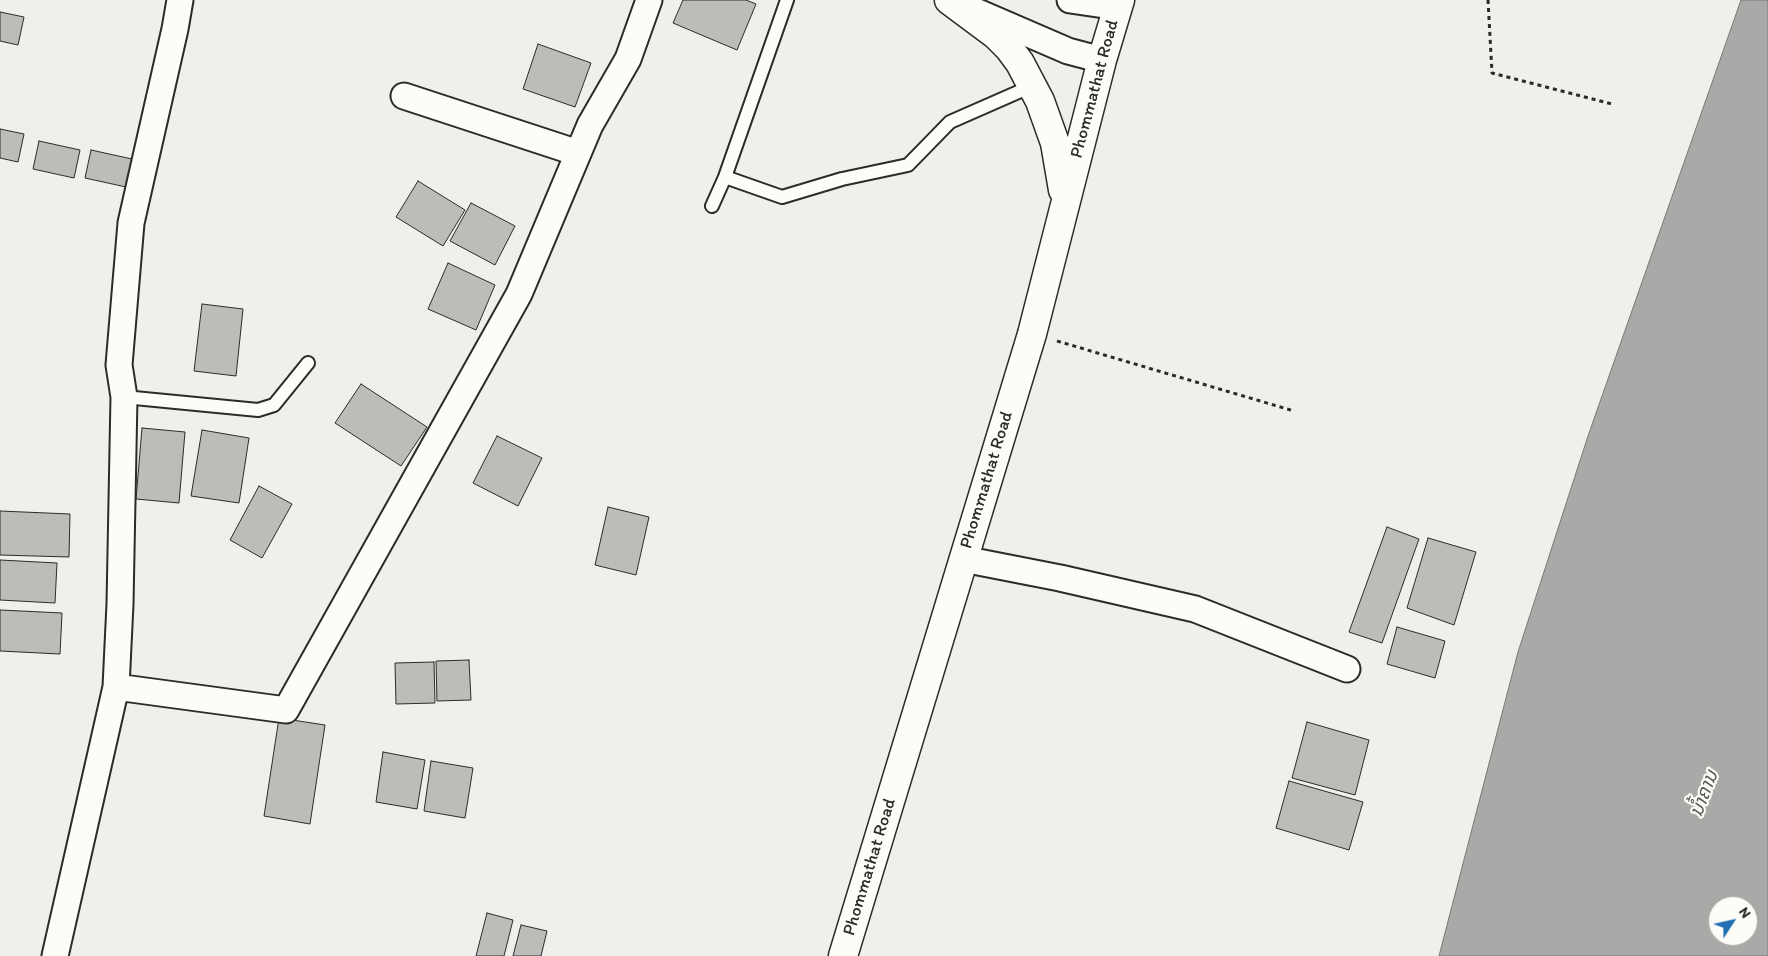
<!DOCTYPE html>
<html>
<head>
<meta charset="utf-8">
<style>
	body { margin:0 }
	#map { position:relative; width:1768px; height:956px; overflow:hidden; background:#f0efeb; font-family:Itim,sans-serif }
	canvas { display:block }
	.north { position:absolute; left:1708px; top:896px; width:50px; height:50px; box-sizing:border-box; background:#fdfcf7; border:1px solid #a9a8a5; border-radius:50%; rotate:55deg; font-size:14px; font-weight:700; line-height:20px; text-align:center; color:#2b2b2b }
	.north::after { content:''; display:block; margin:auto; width:18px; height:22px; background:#1f6fb2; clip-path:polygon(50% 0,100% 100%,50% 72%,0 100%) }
</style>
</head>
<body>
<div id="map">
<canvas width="1768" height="956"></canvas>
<div class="north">N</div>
</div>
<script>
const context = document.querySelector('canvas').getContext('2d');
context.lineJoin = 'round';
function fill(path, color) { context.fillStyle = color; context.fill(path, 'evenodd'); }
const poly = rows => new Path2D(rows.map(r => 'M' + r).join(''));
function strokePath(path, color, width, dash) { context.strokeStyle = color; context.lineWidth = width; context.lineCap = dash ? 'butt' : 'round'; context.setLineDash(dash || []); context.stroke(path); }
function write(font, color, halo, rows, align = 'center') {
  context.font = font + ' Itim,"Noto Sans Lao",sans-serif'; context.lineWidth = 4.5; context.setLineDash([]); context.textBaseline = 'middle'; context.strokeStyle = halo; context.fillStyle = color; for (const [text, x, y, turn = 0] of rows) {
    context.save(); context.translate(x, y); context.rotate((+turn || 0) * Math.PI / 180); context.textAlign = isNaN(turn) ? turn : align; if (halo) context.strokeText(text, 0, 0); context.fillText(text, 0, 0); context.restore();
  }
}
const water = poly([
	[1741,0,1768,0,1768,956,1439,956,1518,652,1588,436,1741,0],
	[1718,906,1748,906,1748,936,1718,936,1718,906]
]);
fill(water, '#aaa9a7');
strokePath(water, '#777775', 1);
const building = poly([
	[683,0,746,0,756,4,737,50,673,23,683,0],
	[0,12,24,17,18,45,0,41,0,12],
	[538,44,591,63,575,107,523,89,538,44],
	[0,129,24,134,18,162,0,158,0,129],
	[39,141,80,150,74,178,33,169,39,141],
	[91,150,132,159,126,187,85,178,91,150],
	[418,181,465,210,443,246,396,217,418,181],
	[471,203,515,226,495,265,450,241,471,203],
	[448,263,495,285,476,330,428,309,448,263],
	[202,304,243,309,236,376,194,371,202,304],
	[361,384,427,427,401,466,335,423,361,384],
	[142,428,185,432,179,503,136,499,142,428],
	[202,430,249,438,239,503,191,496,202,430],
	[497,436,542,458,518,506,473,483,497,436],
	[259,486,292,504,262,558,230,540,259,486],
	[608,507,649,517,636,575,595,565,608,507],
	[0,511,70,514,69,557,0,555,0,511],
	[1387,527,1419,539,1382,643,1349,632,1387,527],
	[1428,538,1476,552,1454,625,1407,608,1428,538],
	[0,560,57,563,55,603,0,600,0,560],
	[0,610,62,613,60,654,0,651,0,610],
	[1397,627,1445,641,1435,678,1387,664,1397,627],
	[469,660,471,700,437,701,436,661,469,660],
	[434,662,435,703,396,704,395,663,434,662],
	[279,718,325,725,310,824,264,816,279,718],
	[1307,722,1369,740,1355,795,1292,778,1307,722],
	[383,752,425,760,417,809,376,802,383,752],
	[431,761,473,768,465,818,424,811,431,761],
	[1289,781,1363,802,1349,850,1276,828,1289,781],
	[487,913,513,920,504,956,476,956,487,913],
	[521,925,547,931,541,956,513,956,521,925]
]);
fill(building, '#bdbcb8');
strokePath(building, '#2b2b2b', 1);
const lane = poly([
	[725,177,782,197,842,179,908,165,950,122,1032,86],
	[712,206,725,177,787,0],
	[124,397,258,410,274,405,308,363]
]);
const street = poly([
	[1070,0,1118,7],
	[973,10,1068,51,1102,60],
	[404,96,578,153],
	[963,559,1060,578,1195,609,1347,669],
	[116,687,286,710,519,294,590,125,628,59,649,0],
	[55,956,116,687,120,604,124,397,119,365,131,223,175,29,180,0]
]);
const secondary = poly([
	[949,0,996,35,1009,48,1020,63,1040,101,1055,143,1063,190],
	[843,956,1032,334,1102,60,1120,0]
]);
strokePath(lane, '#2b2b2b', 16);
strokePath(street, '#2b2b2b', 29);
strokePath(secondary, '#2b2b2b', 31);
strokePath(poly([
	[1488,0,1492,73,1612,104],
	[1057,341,1294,411]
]), '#2b2b2b', 3, [4, 4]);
strokePath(lane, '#fdfcf7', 12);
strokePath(street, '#fdfcf7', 25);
strokePath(secondary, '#fdfcf7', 28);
write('18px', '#2b2b2b', '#fdfcf7', [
	["Phommathat Road",1095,89,-75],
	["Phommathat Road",987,480,-73],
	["Phommathat Road",870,867,-73]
]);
write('italic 19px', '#575756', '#fdfcf7', [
	["ນ້ຳຄານ",1705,794,-69]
]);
</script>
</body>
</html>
